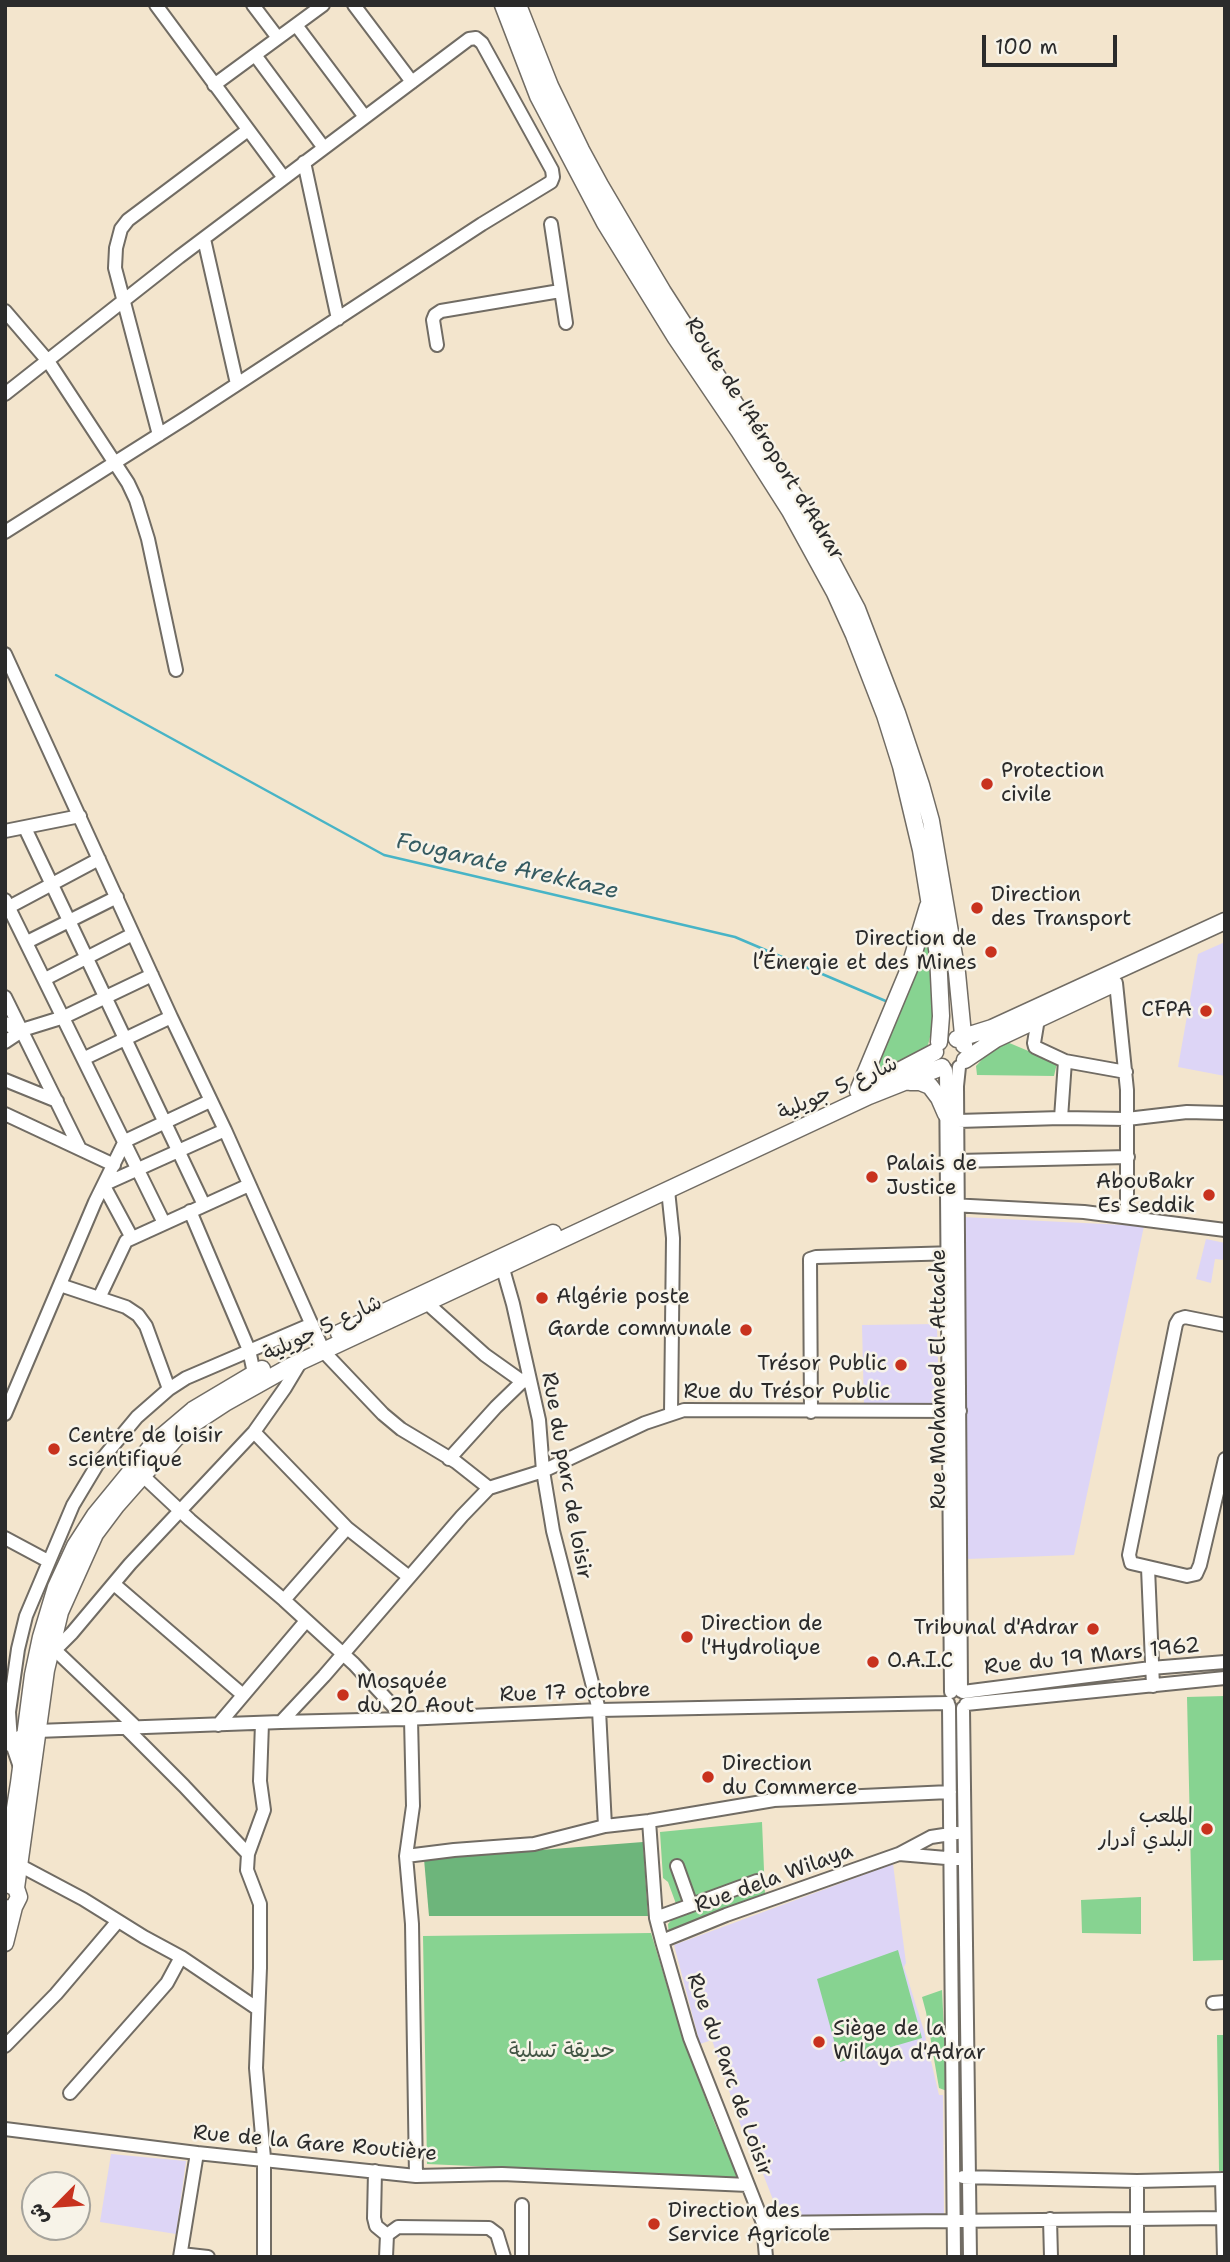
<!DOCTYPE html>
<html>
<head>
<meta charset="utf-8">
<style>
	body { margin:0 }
	#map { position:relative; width:1230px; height:2262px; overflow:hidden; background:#f3e5cd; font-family:"Shantell Sans","Playpen Sans Arabic",sans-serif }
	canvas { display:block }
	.frame { position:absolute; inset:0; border:7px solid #2b2b2b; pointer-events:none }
	.north { position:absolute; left:21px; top:2171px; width:70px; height:70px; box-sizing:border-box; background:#f7f3e8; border:2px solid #a5a39c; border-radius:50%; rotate:245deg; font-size:19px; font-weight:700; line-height:28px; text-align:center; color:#2b2b2b }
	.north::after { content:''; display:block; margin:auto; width:24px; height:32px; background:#c8321e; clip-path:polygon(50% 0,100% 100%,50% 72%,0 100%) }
	.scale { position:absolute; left:982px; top:35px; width:135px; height:32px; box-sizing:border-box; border:4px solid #2b2b2b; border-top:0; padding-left:9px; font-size:21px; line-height:24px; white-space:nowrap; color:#2b2b2b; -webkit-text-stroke:5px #f7f3e8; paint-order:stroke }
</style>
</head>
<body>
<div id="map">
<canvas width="1230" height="2262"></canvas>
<div class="frame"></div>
<div class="north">ش</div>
<div class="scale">100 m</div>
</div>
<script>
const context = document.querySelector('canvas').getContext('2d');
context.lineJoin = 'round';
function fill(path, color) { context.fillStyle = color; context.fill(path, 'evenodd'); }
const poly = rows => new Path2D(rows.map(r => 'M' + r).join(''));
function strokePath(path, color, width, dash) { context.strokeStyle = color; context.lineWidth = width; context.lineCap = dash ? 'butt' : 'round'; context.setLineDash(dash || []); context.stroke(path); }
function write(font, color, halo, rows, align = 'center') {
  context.font = font + ' "Shantell Sans","Playpen Sans Arabic",sans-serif'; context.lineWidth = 5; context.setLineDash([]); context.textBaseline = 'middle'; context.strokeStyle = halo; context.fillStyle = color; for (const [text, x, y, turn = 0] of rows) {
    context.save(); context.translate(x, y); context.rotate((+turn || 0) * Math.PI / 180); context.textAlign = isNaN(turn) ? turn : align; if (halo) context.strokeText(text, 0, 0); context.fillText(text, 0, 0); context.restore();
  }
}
fill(poly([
	[1225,942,1225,1076,1178,1067,1198,954],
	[963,1217,1144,1226,1074,1555,967,1559],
	[1206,1239,1225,1243,1225,1260,1215,1259,1211,1283,1196,1279],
	[937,1324,939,1406,864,1407,862,1325],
	[893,1864,906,1963,904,1967,924,2031,939,2095,943,2095,944,2216,780,2218,755,2153,750,2153,712,2040,700,2044,674,1945],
	[111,2154,186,2161,176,2234,100,2222]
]), '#ddd5f6');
fill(poly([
	[929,916,935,1017,928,1045,912,1058,866,1083,899,1017],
	[1007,1042,1057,1063,1054,1076,977,1075,976,1066,989,1052],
	[1225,1696,1225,1960,1193,1961,1187,1697],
	[762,1822,765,1894,669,1935,668,1924,679,1912,668,1882,663,1878,660,1832],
	[1141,1897,1141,1934,1082,1933,1081,1900],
	[651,1933,682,2035,715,2124,738,2178,427,2164,423,1936],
	[898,1950,922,2038,840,2062,817,1979],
	[942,1990,947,2091,939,2088,926,2012,922,1997],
	[1217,2035,1225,2035,1225,2171,1219,2171]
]), '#87d391');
fill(poly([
	[643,1842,648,1916,429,1916,424,1859]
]), '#6db57b');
strokePath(poly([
	[56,675,384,855,735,937,888,1002]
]), '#48b4c6', 2.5);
const minor = poly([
	[156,5,284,178],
	[253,5,278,38],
	[354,5,412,82],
	[296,25,365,117],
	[255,55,324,148],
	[214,85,323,5],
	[304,162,338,319],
	[551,224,566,323],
	[204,239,237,384],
	[5,311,48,361,128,483,136,500,148,539,176,670],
	[437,345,433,320,435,315,441,311,560,291],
	[5,394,179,257,469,39,476,38,482,43,552,170,553,177,551,182,482,224,187,417,5,532],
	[159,435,115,268,116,248,121,229,128,220,248,130],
	[5,654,171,1017],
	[25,828,204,1205],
	[5,831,80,816],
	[5,900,164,1223],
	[6,912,9,907,99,859],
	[27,942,117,897],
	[45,979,133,934],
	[1116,983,1127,1090,1127,1216],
	[5,997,80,1149],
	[1038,1019,1034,1043,1035,1047,1065,1061,1126,1072],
	[5,1023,20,1032,22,1030,64,1017,152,975],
	[5,1042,20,1032],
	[85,1058,171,1017,225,1130,324,1352,383,1414,401,1429,456,1462,489,1488],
	[959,1067,957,1086,961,1691],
	[946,1070,951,1692],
	[5,1080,57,1101],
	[5,1114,114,1165],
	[1061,1118,1065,1061],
	[958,1121,1061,1118,1127,1119,1187,1112,1225,1113],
	[958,1161,1128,1157],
	[105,1184,225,1130],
	[104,1186,132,1238],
	[668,1190,673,1238,671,1413],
	[951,1205,1084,1212,1225,1230],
	[190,1211,249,1350,254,1373],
	[498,1261,503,1269,513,1304,539,1420,543,1471,553,1531,599,1710,605,1826],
	[60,1285,126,1307,138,1315,146,1326,169,1389],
	[99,1298,126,1241,249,1185],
	[428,1304,485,1355,523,1382],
	[1225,1325,1185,1317,1179,1319,1176,1324,1129,1555,1131,1563,1187,1576,1196,1574,1200,1565,1225,1459],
	[811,1412,810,1259,816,1257,956,1253],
	[5,1414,95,1202,125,1141,210,1101],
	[254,1432,347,1528,284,1600],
	[449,1459,496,1407,526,1378],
	[142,1475,190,1520,284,1600,354,1664,405,1719],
	[347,1528,409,1577],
	[5,1538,48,1561],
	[1148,1568,1153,1686],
	[114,1584,243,1695],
	[55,1650,137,1728],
	[49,1656,72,1633,130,1564,254,1432,285,1388,300,1363],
	[963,1692,1151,1668,1225,1662],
	[966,1704,1225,1678],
	[949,1706,954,2257],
	[963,1708,970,2257],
	[411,1719,413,1806,406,1856,412,1924,416,2176],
	[281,1722,324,1676,462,1516,489,1488,543,1471,645,1423,684,1410,960,1411],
	[262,1723,260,1781,264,1810,248,1854,247,1870,260,1904,260,1968,256,2068,264,2158,264,2257],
	[218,1725,306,1621],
	[126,1728,184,1786,248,1854],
	[5,1745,25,1734,37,1731,281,1722,405,1719,599,1710,948,1703],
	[20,1767,11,1741,9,1712,18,1649,26,1616,73,1505,97,1465,137,1417,169,1389,186,1378,312,1324],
	[649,1821,656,1918,662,1941,690,2038,763,2223,766,2257],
	[899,1854,958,1859],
	[406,1856,454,1850,534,1844,605,1826,649,1821,774,1800,950,1792],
	[19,1865,83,1899,144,1937,181,1957,258,2009],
	[677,1866,691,1905],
	[656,1918,757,1881],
	[662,1941,726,1915,899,1854,931,1837,957,1833],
	[1213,2003,1225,2002],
	[5,2046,56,1994,118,1921],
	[70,2093,153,1999,167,1983,181,1957],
	[5,2129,197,2153,416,2176,502,2174,748,2185],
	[375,2171,374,2218,376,2226,387,2235],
	[963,2177,1137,2181,1225,2179],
	[1222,2179,1224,2257],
	[1137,2181,1137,2257],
	[1050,2219,1051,2257],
	[763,2223,1225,2218],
	[181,2254,208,2257],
	[180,2257,197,2153],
	[386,2257,387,2235,398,2227,489,2228,497,2234,504,2257],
	[522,2257,522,2205]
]);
const major = poly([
	[503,5,538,96,605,223,676,338,739,431,790,511,835,593,854,635,885,715,901,766,921,850,938,955,941,1016,939,1042],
	[518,5,550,86,581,150,600,185,663,292,808,517,857,609,897,713,921,785,931,821,957,973,964,1045],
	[957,1039,992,1028,1225,921],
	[965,1060,996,1039,1109,986],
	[910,1082,920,1082,930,1086,939,1098,946,1114],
	[872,1085,935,1052],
	[858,1091,909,969,928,906],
	[339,1333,553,1233],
	[5,1871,19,1783,33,1675,41,1637,56,1587,75,1546,95,1515,154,1443,193,1410,262,1369],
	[16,1888,46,1670,60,1612,95,1534,116,1506,176,1438,196,1422,225,1403,291,1366,869,1096,942,1067],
	[5,1909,14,1907,19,1897,16,1888,8,1884],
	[5,1943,14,1907]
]);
strokePath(minor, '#716c64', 16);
strokePath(major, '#716c64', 19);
strokePath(minor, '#fff', 12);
strokePath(major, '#fff', 16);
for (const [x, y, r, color] of [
	[987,784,7,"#c8321e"],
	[977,908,7,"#c8321e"],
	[991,952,7,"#c8321e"],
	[1206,1011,7,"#c8321e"],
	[872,1177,7,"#c8321e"],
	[1209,1195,7,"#c8321e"],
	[542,1298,7,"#c8321e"],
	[746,1330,7,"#c8321e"],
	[901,1365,7,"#c8321e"],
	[54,1449,7,"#c8321e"],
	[1093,1629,7,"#c8321e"],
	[687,1637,7,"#c8321e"],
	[873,1662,7,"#c8321e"],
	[343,1695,7,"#c8321e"],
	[708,1777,7,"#c8321e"],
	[1207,1829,7,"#c8321e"],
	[819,2042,7,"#c8321e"],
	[654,2224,7,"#c8321e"]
]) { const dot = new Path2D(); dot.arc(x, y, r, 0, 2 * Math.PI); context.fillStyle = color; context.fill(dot); strokePath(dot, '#f7f3e8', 2.5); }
write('21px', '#2b2b2b', '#f7f3e8', [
	["Route de l'Aéroport d'Adrar",764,439,58],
	["شارع 5 جويلية",838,1089,-24],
	["شارع 5 جويلية",323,1329,-25],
	["Rue Mohamed El Attache",940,1379,-90],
	["Rue du Trésor Public",787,1393],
	["Rue du parc de loisir",566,1476,80],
	["Rue du 19 Mars 1962",1092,1657,-6],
	["Rue 17 octobre",575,1693,-2],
	["Rue dela Wilaya",774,1879,-20],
	["Rue du Parc de Loisir",729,2075,70],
	["Rue de la Gare Routière",315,2144,5]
]);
write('21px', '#2b2b2b', '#f7f3e8', [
	["Protection",1001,772],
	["civile",1001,796],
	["Direction",991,896],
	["des Transport",991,920],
	["Direction de",977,940,"right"],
	["l’Énergie et des Mines",977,964,"right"],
	["CFPA",1192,1011,"right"],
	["Palais de",886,1165],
	["Justice",886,1189],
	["AbouBakr",1195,1183,"right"],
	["Es Seddik",1195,1207,"right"],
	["Algérie poste",556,1298],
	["Garde communale",732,1330,"right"],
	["Trésor Public",887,1365,"right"],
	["Centre de loisir",68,1437],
	["scientifique",68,1461],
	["Direction de",701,1625],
	["l'Hydrolique",701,1649],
	["Tribunal d'Adrar",1079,1629,"right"],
	["O.A.I.C",887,1662],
	["Mosquée",357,1683],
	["du 20 Aout",357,1707],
	["Direction",722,1765],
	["du Commerce",722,1789],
	["الملعب",1193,1817,"right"],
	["البلدي أدرار",1193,1841,"right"],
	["Siège de la",833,2030],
	["Wilaya d'Adrar",833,2054],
	["Direction des",668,2212],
	["Service Agricole",668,2236]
], 'left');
write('21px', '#425544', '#f7f3e8', [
	["حديقة تسلية",562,2052]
]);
write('italic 23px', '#355b61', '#f7f3e8', [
	["Fougarate Arekkaze",507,867,13]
]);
</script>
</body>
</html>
